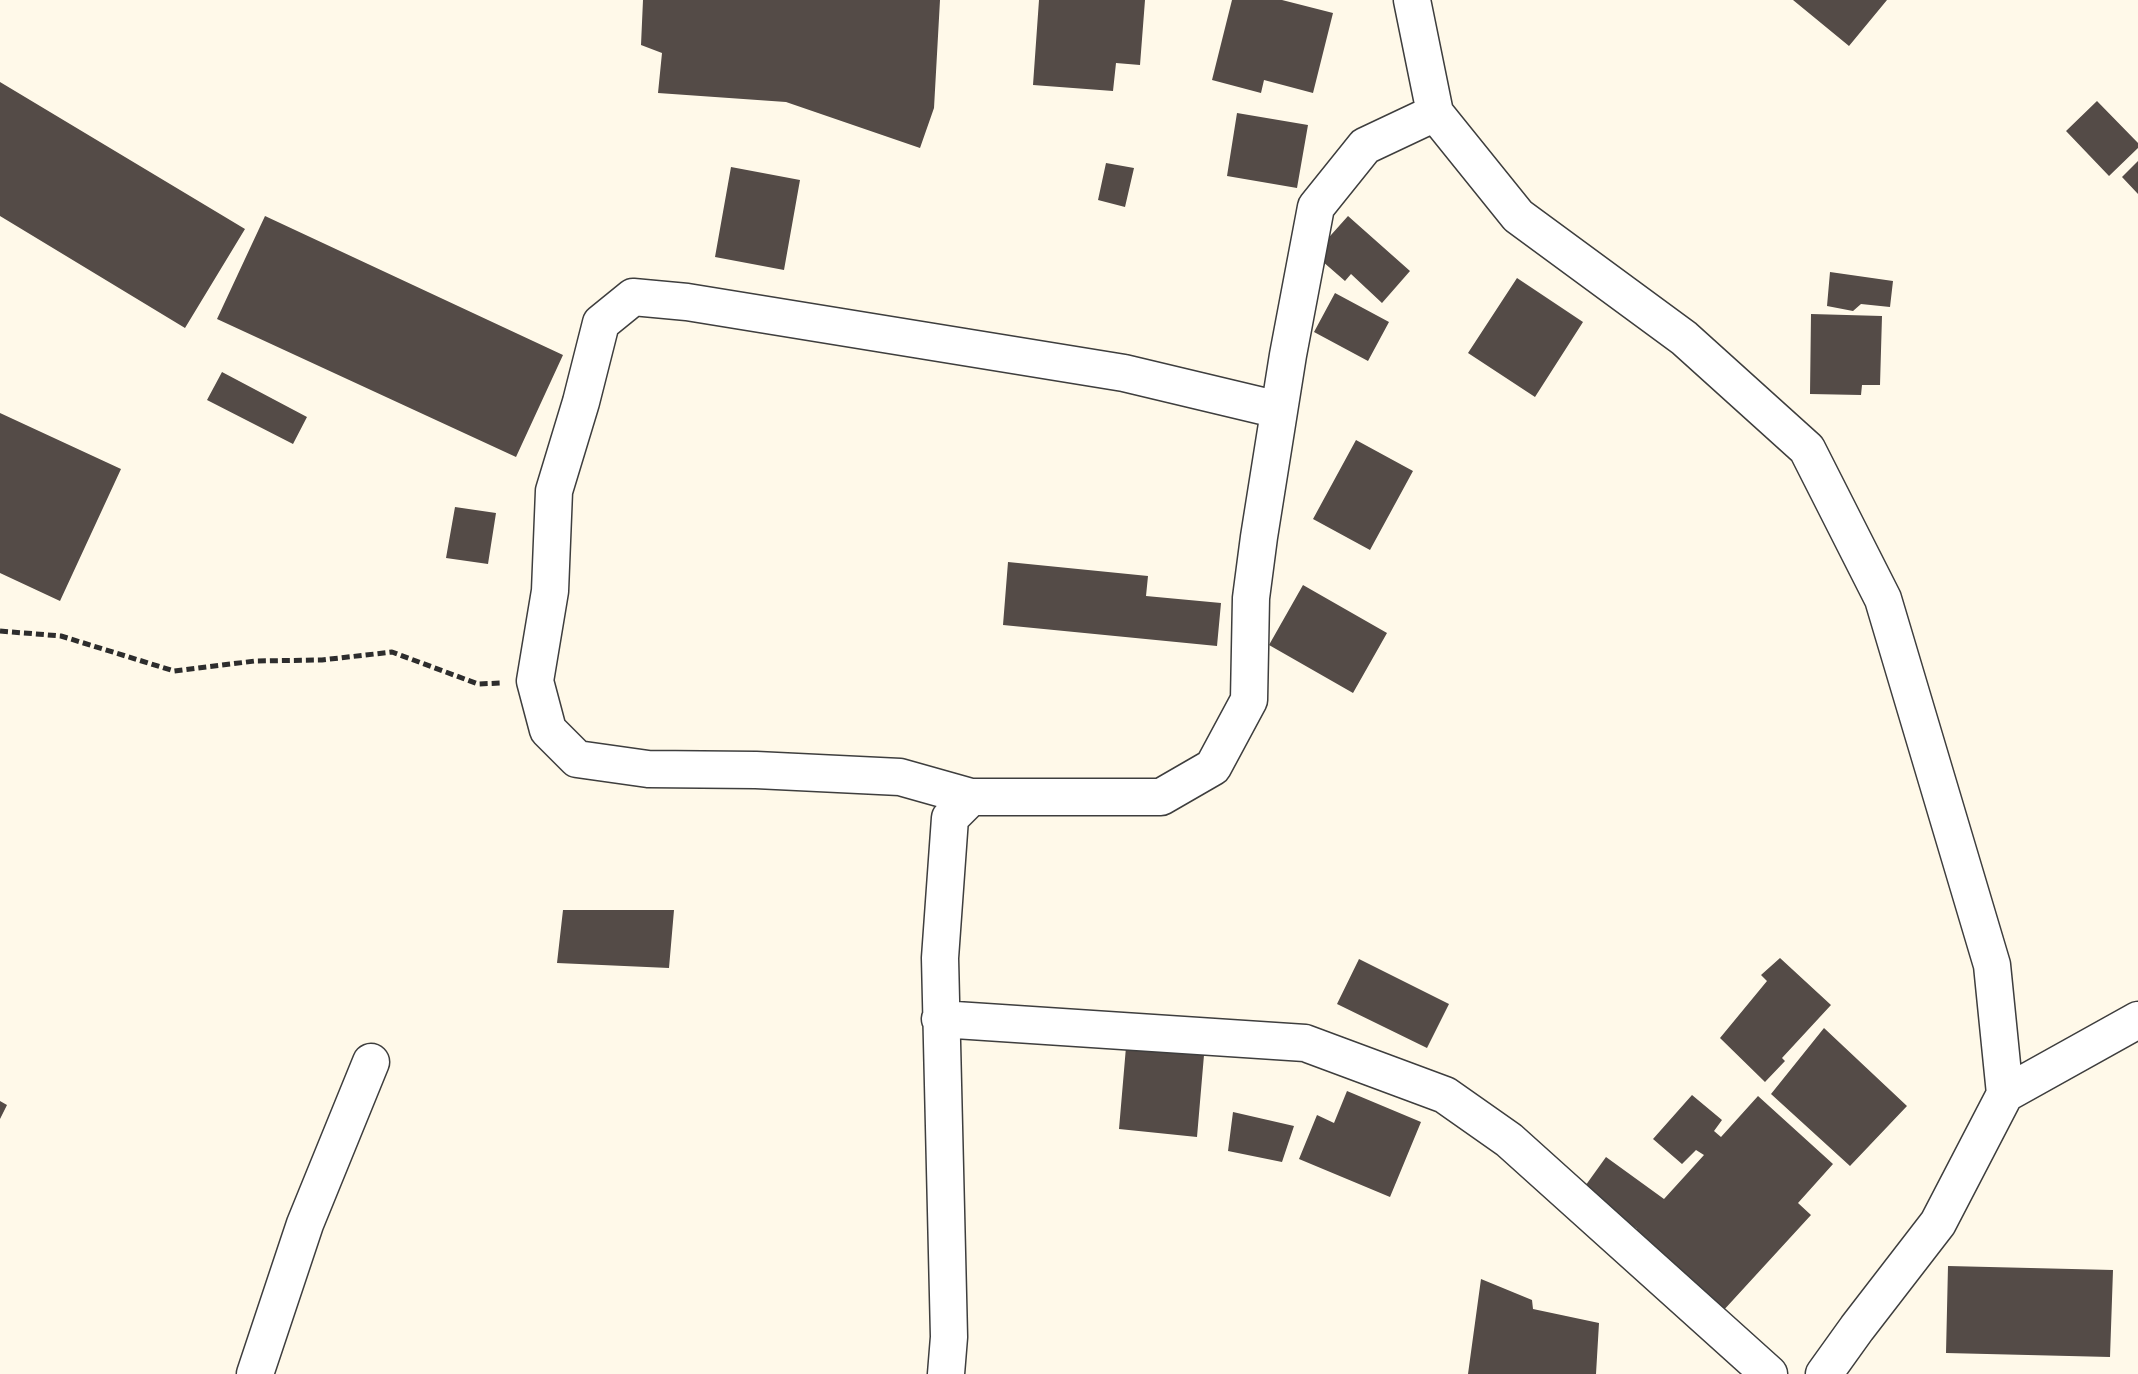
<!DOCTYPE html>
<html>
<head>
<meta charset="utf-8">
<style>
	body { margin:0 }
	canvas { display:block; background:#fff9e9 }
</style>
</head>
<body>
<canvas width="2138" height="1374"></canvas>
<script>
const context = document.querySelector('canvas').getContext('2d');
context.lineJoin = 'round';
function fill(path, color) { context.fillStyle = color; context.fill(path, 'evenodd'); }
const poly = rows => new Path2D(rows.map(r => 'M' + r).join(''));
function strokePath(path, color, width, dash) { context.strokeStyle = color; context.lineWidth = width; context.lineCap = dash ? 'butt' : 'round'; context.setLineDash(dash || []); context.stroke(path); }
fill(poly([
	[643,0,940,0,934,108,920,148,786,102,658,93,662,53,641,45],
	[1039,0,1145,0,1140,65,1116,63,1113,91,1033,85],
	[1232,0,1282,0,1333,13,1313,93,1264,80,1261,93,1212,80],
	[1793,0,1887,0,1849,46],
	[0,82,245,229,185,328,0,216],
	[2097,101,2138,143,2138,148,2109,176,2066,131],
	[1237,113,1308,125,1297,188,1227,176],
	[2138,161,2138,194,2122,177],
	[1106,163,1134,168,1125,207,1098,200],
	[731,167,800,180,784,270,715,257],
	[265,216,563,355,516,457,217,319],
	[1348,216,1410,271,1382,303,1351,274,1345,281,1314,254],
	[1830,272,1893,281,1890,307,1861,304,1853,311,1827,306],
	[1517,278,1583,322,1535,397,1468,353],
	[1335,293,1389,322,1368,361,1314,332],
	[1811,314,1882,316,1880,385,1862,385,1861,395,1810,394],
	[222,372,307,417,293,444,207,400],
	[0,413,121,469,60,601,0,573],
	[1356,440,1413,471,1370,550,1313,519],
	[455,507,496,513,488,564,446,558],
	[1008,562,1148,576,1146,596,1221,603,1217,646,1003,625],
	[1303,585,1387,633,1353,693,1269,645],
	[563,910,674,910,669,968,557,963],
	[1780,958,1831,1005,1782,1058,1785,1061,1765,1082,1720,1038,1767,981,1761,975],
	[1359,959,1449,1004,1427,1048,1337,1004],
	[1824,1028,1907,1106,1850,1166,1771,1094],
	[1126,1047,1204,1055,1197,1137,1119,1129],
	[1347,1091,1421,1122,1390,1197,1299,1159,1317,1115,1334,1123],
	[1692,1095,1722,1120,1714,1131,1721,1137,1758,1096,1833,1164,1798,1203,1811,1215,1722,1312,1635,1232,1637,1229,1583,1189,1606,1157,1664,1199,1704,1155,1696,1150,1682,1164,1653,1139],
	[0,1101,7,1105,0,1119],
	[1233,1112,1294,1126,1282,1162,1228,1151],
	[1948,1266,2113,1270,2110,1357,1946,1353],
	[1481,1279,1532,1300,1533,1309,1599,1323,1596,1374,1468,1374]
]), '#544b47');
const minor = poly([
	[1412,0,1435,113,1518,216,1684,338,1807,449,1883,599,1992,965,2005,1094,1938,1223,1857,1328,1824,1374],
	[971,797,900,777,756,770,648,769,577,759,548,730,535,681,550,591,554,491,581,402,601,323,633,297,687,302,1124,373,1279,410],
	[940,1019,1305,1043,1445,1095,1509,1140,1769,1374],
	[2005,1094,2138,1020],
	[255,1374,305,1224,371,1062],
	[946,1374,949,1337,940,958,950,818,971,797,1161,797,1213,767,1249,700,1251,598,1259,537,1288,355,1316,207,1365,146,1435,113]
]);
strokePath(minor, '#3e3e3e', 39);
strokePath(poly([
	[0,631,61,636,174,671,255,661,322,660,392,652,478,684,502,683]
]), '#2d2d2d', 5, [8, 4]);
strokePath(minor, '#fff', 36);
</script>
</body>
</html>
